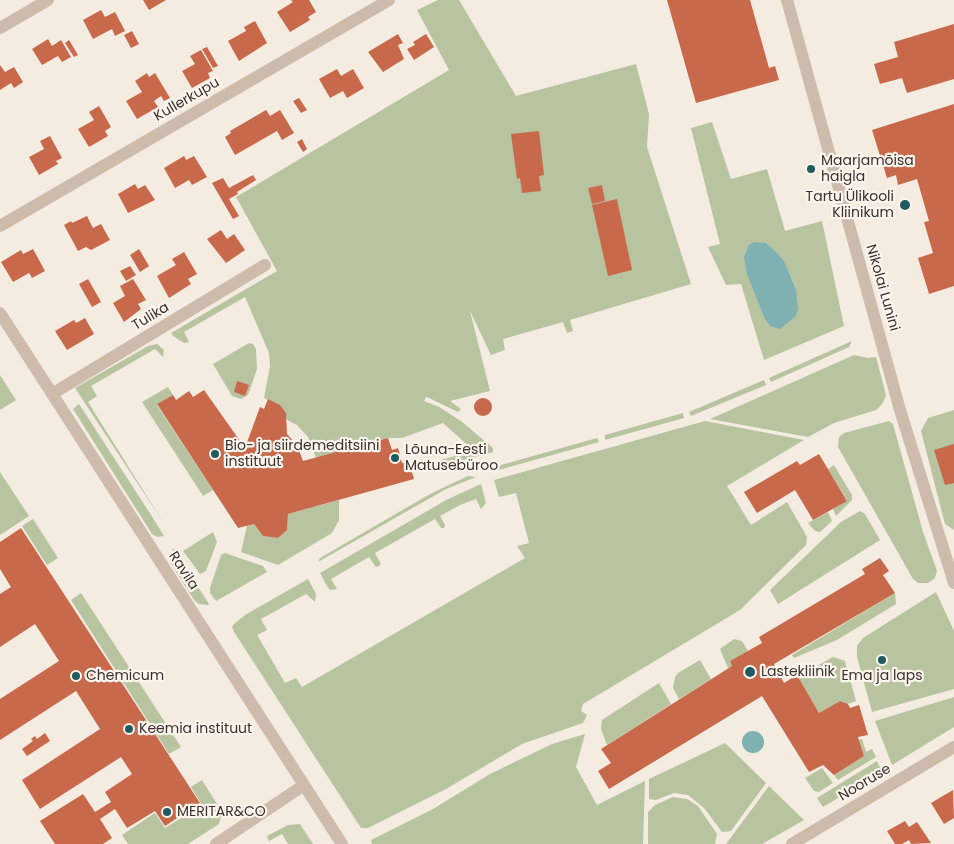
<!DOCTYPE html>
<html>
<head>
<meta charset="utf-8">
<style>
	body { margin:0 }
	canvas { display:block; background:#f4ebe1 }
</style>
</head>
<body>
<canvas width="954" height="844"></canvas>
<script>
const context = document.querySelector('canvas').getContext('2d');
context.lineJoin = 'round';
function fill(path, color) { context.fillStyle = color; context.fill(path, 'evenodd'); }
const poly = rows => new Path2D(rows.map(r => 'M' + r).join(''));
function strokePath(path, color, width, dash) { context.strokeStyle = color; context.lineWidth = width; context.lineCap = dash ? 'butt' : 'round'; context.setLineDash(dash || []); context.stroke(path); }
function write(font, color, halo, rows, align = 'center') {
  context.font = font + ' Poppins,sans-serif'; context.lineWidth = 4.5; context.setLineDash([]); context.textBaseline = 'middle'; context.strokeStyle = halo; context.fillStyle = color; for (const [text, x, y, turn = 0] of rows) {
    context.save(); context.translate(x, y); context.rotate((+turn || 0) * Math.PI / 180); context.textAlign = isNaN(turn) ? turn : align; if (halo) context.strokeText(text, 0, 0); context.fillText(text, 0, 0); context.restore();
  }
}
fill(poly([
	[438,0,459,0,516,96,636,64,649,114,647,147,691,284,570,320,573,331,567,333,563,322,503,339,505,350,491,355,470,311,490,391,450,401,461,409,458,412,429,398,426,397,424,401,439,407,461,421,493,448,493,452,441,466,440,460,474,451,443,423,402,438,388,438,316,458,308,437,297,425,287,420,280,405,264,398,270,366,269,353,245,297,184,332,189,342,184,343,173,336,171,333,277,271,236,197,449,70,417,10],
	[712,122,731,179,767,169,785,231,822,221,844,326,764,360,741,284,726,285,708,247,720,244,691,128],
	[852,341,849,347,771,382,769,378],
	[249,343,253,344,256,349,257,369,248,395,241,399,232,396,213,364],
	[157,344,164,350,163,357,155,349,91,386,97,396,88,402,163,522,75,388,148,346],
	[854,355,868,358,876,357,886,395,883,403,876,410,834,423,808,437,710,419],
	[0,375,16,400,0,410],
	[764,380,766,385,691,416,689,412],
	[168,387,173,395,157,405,213,490,203,496,142,402],
	[79,404,153,518,164,536,157,537,152,534,73,409],
	[954,410,954,530,945,524,921,431,928,418],
	[683,413,684,418,605,440,605,435],
	[705,421,804,440,727,486,751,525,787,502,807,537,806,545,740,610,583,704,581,711,587,715,583,723,522,744,446,789,368,828,361,828,234,632,232,627,234,624,245,615,308,579,316,594,315,602,306,594,261,619,267,630,257,635,285,683,296,678,302,687,525,558,517,546,529,543,516,493,499,497,494,480],
	[889,421,893,424,923,532,937,571,935,578,928,583,918,583,913,579,838,447,839,437,844,433],
	[597,438,599,442,495,471,501,465],
	[834,465,852,495,852,500,836,516,833,509,847,500,828,469],
	[0,472,29,516,0,535],
	[468,476,476,477,446,489,318,562,320,558,430,494],
	[481,484,486,503,481,509,476,499,460,505,440,516,445,525,444,528,441,528,435,519,375,553,381,564,379,566,376,567,369,557,331,579,337,589,330,590,327,586,320,573,448,499],
	[339,500,339,520,332,533,278,565,241,552,247,526,254,524,263,536,278,538,287,530,288,514],
	[860,511,865,514,880,540,778,604,770,590,841,522],
	[828,512,832,521,820,532,815,531,808,523],
	[33,519,58,558,47,565,22,526],
	[213,532,217,542,206,571,200,574,183,551],
	[173,548,209,604,208,605,199,604,194,600,170,562],
	[225,553,263,566,267,572,216,601,210,593,210,588,221,555],
	[936,592,954,631,954,689,872,712,857,657,857,646,863,638],
	[81,593,181,747,169,754,71,600],
	[895,593,896,604,837,640,794,658,792,655],
	[734,639,742,641,748,651,730,661,732,666,728,668,720,649],
	[833,657,845,661,856,701,848,704,840,701,819,713,798,677],
	[700,660,711,679,679,699,673,688,675,677,678,673],
	[659,683,671,704,607,745,601,729,602,720],
	[954,697,954,727,892,765,875,721],
	[585,734,576,767,597,805,645,781,643,844,372,844,371,840,433,809,490,774,552,744],
	[862,739,866,752,872,749,876,757,838,780,834,775,864,756,859,740],
	[725,743,766,783,731,831,722,832,704,808,688,795,674,793,656,800,649,799,649,779],
	[877,761,882,772,823,807,817,798],
	[822,768,833,783,819,792,814,791,805,778],
	[202,780,222,812,219,824,188,844,128,844,122,835,155,813,165,828,202,805,191,787],
	[769,786,804,820,762,844,726,844],
	[673,797,687,799,698,806,717,834,715,844,648,844,648,812,655,805],
	[300,824,313,844,288,844,282,834,269,841,267,836,288,825]
]), '#b8c4a0');
fill(poly([
	[754,242,766,243,774,250,784,261,796,290,798,309,796,316,780,329,770,326,765,319,747,274,744,257,749,245],
	'742 742a11 11 0 1 1 22 0a11 11 0 1 1-22 0Z'
]), '#7fb0b2');
fill(poly([
	[143,0,166,0,149,10],
	[291,0,309,0,316,12,308,17,310,20,290,32,277,12,293,2],
	[667,0,750,0,769,68,775,66,779,80,696,103],
	[101,10,105,17,115,12,125,31,115,36,112,29,93,39,83,20],
	[255,21,267,43,239,61,228,41,246,31,244,27],
	[954,24,954,79,907,93,902,78,880,84,874,64,898,57,894,42],
	[132,31,139,44,131,48,124,35],
	[398,34,403,43,398,45,404,59,383,72,368,52],
	[426,34,434,47,414,60,407,49,415,45,413,42],
	[48,39,52,46,61,40,71,57,62,62,58,56,42,65,32,49],
	[69,40,78,55,74,57,65,43],
	[207,47,218,66,213,68,202,49],
	[201,50,213,71,208,73,210,78,192,88,182,71,195,64,190,56],
	[0,65,5,72,14,67,23,82,14,88,11,83,0,90],
	[337,69,341,76,353,69,364,88,347,98,343,91,330,98,319,79],
	[147,73,149,77,155,73,170,98,164,101,161,96,154,101,158,107,137,119,126,101,142,92,135,81],
	[299,98,307,110,301,113,293,101],
	[954,104,954,286,929,294,918,258,933,253,924,222,929,221,917,179,898,185,896,175,887,178,872,130],
	[99,106,111,127,105,131,108,136,89,147,78,129,94,120,89,112],
	[266,110,270,116,280,110,294,133,282,140,277,131,235,155,225,137,231,133,230,131],
	[539,131,544,175,539,176,541,191,522,193,520,178,517,179,511,134],
	[50,136,62,158,56,161,58,164,39,175,29,157,44,149,40,141],
	[302,139,307,149,303,152,297,142],
	[184,156,186,160,194,156,207,177,192,185,189,180,175,188,164,168],
	[253,175,256,180,237,192,238,194,229,199,239,216,233,219,212,183,223,178,229,188],
	[135,184,138,189,145,185,155,200,128,213,118,194],
	[602,185,605,201,592,204,588,188],
	[617,199,632,270,608,276,592,205],
	[87,216,93,228,101,224,110,240,91,250,86,247,78,251,64,225,71,221,72,223],
	[221,230,227,239,234,234,245,250,226,263,207,239],
	[33,249,45,271,32,278,29,273,13,282,1,262,21,250,23,254],
	[139,249,149,266,140,272,130,255],
	[184,252,197,274,188,279,191,284,169,298,157,276,176,265,172,259],
	[130,266,136,275,126,281,120,271],
	[88,279,101,302,92,307,79,284],
	[133,279,146,300,138,304,141,309,124,322,113,303,125,296,120,286],
	[85,318,94,334,67,350,55,331,74,320,76,323],
	[237,381,249,385,245,396,234,392],
	[204,390,245,448,260,407,264,409,268,399,280,405,286,413,287,434,297,445,303,461,388,438,392,450,398,448,402,463,409,462,414,479,288,514,287,530,278,538,263,536,254,524,238,528,157,404,173,395,176,400,189,391,193,397],
	'474 407a9 9 0 1 1 18 0a9 9 0 1 1-18 0Z',
	[954,444,954,483,945,485,934,450],
	[819,454,847,501,813,520,795,490,757,513,744,492,797,461,800,465],
	[21,528,200,803,165,826,155,811,127,828,115,809,100,819,112,838,103,844,55,844,40,821,83,794,95,812,111,802,105,792,132,774,121,757,40,809,22,780,100,729,76,691,0,740,0,699,59,661,35,624,0,647,0,594,11,587,0,569,0,542],
	[880,558,889,571,883,575,895,593,774,664,784,683,797,675,819,713,840,701,848,704,850,708,859,705,868,735,858,737,864,756,834,775,823,765,809,772,762,696,609,789,598,771,611,763,601,749,732,666,730,661,762,643,759,637,865,574,862,569],
	[45,733,50,741,27,756,22,749,33,741,31,739,35,736,37,739],
	[953,790,954,818,944,824,931,803],
	[905,821,909,827,917,822,931,843,911,844,909,840,902,844,895,844,887,831]
]), '#c8694b');
strokePath(poly([
	[0,28,48,0],
	[0,226,389,0],
	[52,394,265,265],
	[216,844,304,785],
	[792,844,954,747]
]), '#cdbbac', 12);
strokePath(poly([
	[787,0,900,410,954,583],
	[0,313,342,844]
]), '#cdbbac', 12);
for (const [x, y, r, color] of [
	[811,169,5,"#1f5a5e"],
	[905,205,6,"#1f5a5e"],
	[215,454,5,"#1f5a5e"],
	[395,458,5,"#1f5a5e"],
	[882,660,5,"#1f5a5e"],
	[750,672,6,"#1f5a5e"],
	[76,676,5,"#1f5a5e"],
	[129,729,5,"#1f5a5e"],
	[167,812,5,"#1f5a5e"]
]) { const dot = new Path2D(); dot.arc(x, y, r, 0, 2 * Math.PI); context.fillStyle = color; context.fill(dot); strokePath(dot, '#fbf5ee', 2); }
write('14px', '#3b302b', '#fbf5ee', [
	["Kullerkupu",187,100,-30],
	["Nikolai Lunini",882,288,74],
	["Tulika",151,317,-31],
	["Ravila",183,571,57],
	["Nooruse",865,783,-31]
]);
write('14px', '#3b302b', '#fbf5ee', [
	["Maarjamõisa",821,161],
	["haigla",821,177],
	["Tartu Ülikooli",894,197,"right"],
	["Kliinikum",894,213,"right"],
	["Bio- ja siirdemeditsiini",225,446],
	["instituut",225,462],
	["Lõuna-Eesti",405,450],
	["Matusebüroo",405,466],
	["Lastekliinik",761,672],
	["Chemicum",86,676],
	["Ema ja laps",882,676,"center"],
	["Keemia instituut",139,729],
	["MERITAR&CO",177,812]
], 'left');
</script>
</body>
</html>
